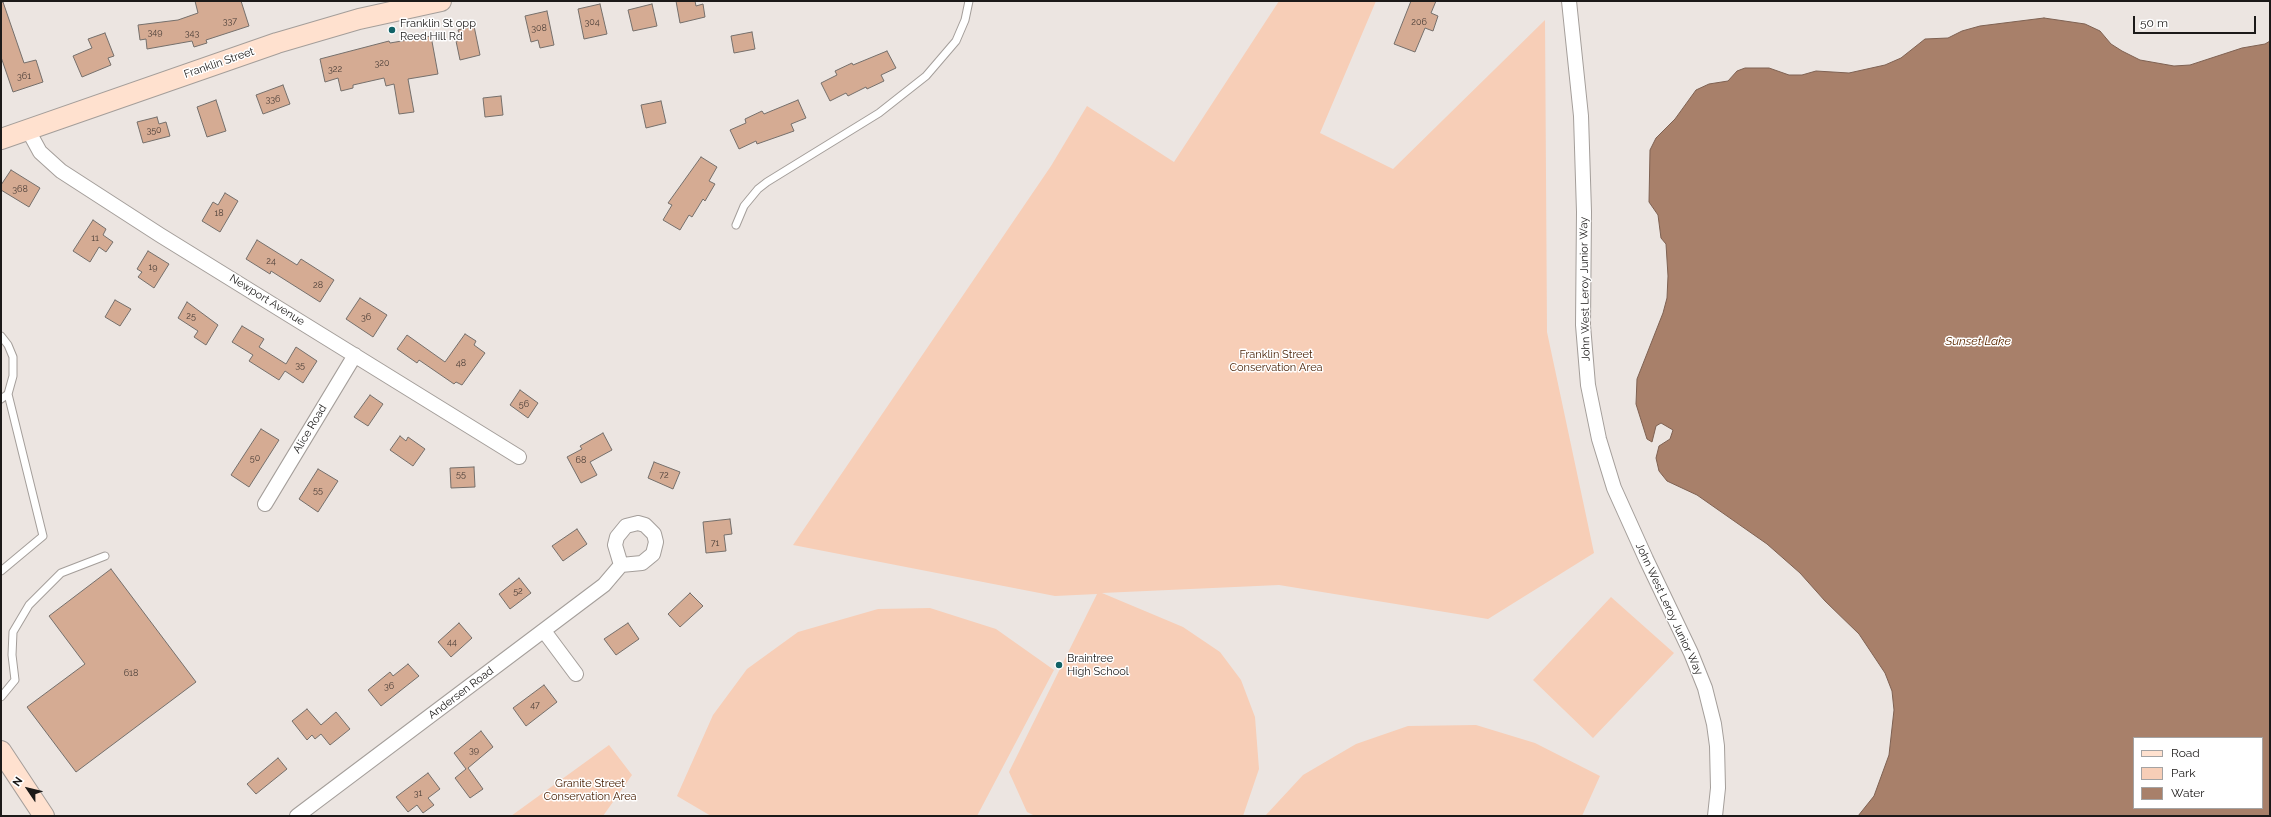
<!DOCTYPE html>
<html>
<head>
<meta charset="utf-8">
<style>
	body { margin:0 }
	#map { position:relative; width:2271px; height:817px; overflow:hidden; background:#ece5e1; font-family:Raleway,sans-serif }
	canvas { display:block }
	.frame { position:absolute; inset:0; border:2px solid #1c1a19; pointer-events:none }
	.legend { position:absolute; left:2133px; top:737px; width:130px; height:72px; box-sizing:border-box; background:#fff; border:1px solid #a4a3a3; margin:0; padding:5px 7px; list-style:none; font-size:12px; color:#1c1a19 }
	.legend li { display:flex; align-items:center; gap:8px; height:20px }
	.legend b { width:20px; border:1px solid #a4a3a3 }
	.north { position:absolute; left:8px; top:769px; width:40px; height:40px; -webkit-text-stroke:3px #fff; paint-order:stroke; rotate:305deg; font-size:11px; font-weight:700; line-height:16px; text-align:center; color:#1c1a19 }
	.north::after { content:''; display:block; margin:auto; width:14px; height:18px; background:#1c1a19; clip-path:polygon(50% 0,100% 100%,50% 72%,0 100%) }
	.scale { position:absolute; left:2133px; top:16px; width:123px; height:18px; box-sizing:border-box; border:2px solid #1c1a19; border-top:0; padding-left:5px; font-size:12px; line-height:14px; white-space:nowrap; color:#1c1a19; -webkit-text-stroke:3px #fff; paint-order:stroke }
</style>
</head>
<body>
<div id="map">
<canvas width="2271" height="817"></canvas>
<div class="frame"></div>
<ul class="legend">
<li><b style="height:5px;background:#ffe1cf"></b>Road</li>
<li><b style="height:11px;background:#f7ceb7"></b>Park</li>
<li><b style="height:11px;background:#a8806a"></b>Water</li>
</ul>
<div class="north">N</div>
<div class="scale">50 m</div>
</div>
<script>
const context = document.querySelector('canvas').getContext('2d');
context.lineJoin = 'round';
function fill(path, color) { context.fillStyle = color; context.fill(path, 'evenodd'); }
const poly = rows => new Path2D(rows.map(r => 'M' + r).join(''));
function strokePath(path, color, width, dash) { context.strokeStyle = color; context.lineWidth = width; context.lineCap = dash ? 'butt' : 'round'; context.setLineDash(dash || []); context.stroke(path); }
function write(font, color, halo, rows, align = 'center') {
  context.font = font + ' Raleway,sans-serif'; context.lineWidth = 3; context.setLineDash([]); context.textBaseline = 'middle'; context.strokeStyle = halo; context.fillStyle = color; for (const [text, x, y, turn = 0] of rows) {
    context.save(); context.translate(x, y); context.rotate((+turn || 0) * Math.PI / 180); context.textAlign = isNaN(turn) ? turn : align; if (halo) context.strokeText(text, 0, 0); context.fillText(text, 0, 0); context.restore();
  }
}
fill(poly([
	[1279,1,1376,1,1320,133,1393,169,1545,20,1547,332,1594,553,1488,619,1279,585,1102,593,1183,627,1220,652,1241,680,1255,717,1259,769,1243,816,1035,816,1027,812,1009,772,1097,594,1055,596,793,545,1051,166,1087,106,1174,162],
	[1611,597,1674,653,1593,738,1533,680],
	[930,608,996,629,1054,670,977,816,711,816,677,796,713,715,747,669,798,632,878,609],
	[1476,725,1535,743,1600,776,1582,816,1265,816,1303,775,1356,744,1408,726],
	[609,745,632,775,603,816,511,816]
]), '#f7ceb7');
const water = poly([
	[2044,18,2085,24,2100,31,2111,44,2122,51,2140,60,2174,66,2190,65,2242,48,2265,44,2270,41,2270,816,1858,816,1874,796,1889,755,1894,710,1892,691,1885,673,1859,634,1825,601,1800,573,1767,544,1697,495,1667,481,1659,471,1656,458,1659,446,1670,439,1673,430,1661,423,1656,426,1652,442,1647,439,1636,404,1637,379,1663,313,1667,298,1668,276,1666,244,1661,238,1658,215,1649,202,1650,150,1656,138,1675,119,1696,90,1709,84,1728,81,1737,71,1745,68,1769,68,1789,75,1802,75,1816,71,1849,73,1885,65,1901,58,1925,39,1948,38,1962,31,1980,26,2044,18],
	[2134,738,2262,738,2262,808,2134,808,2134,738]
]);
fill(water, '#a8806a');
strokePath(water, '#7e6152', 1);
const building = poly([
	[195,1,241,1,249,26,206,40,207,43,194,47,192,41,147,49,146,39,140,40,138,25,178,20,198,13,195,1],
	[676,1,695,1,696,6,703,4,705,17,680,23,676,1],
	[1411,1,1436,1,1431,13,1438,16,1433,31,1425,28,1415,52,1394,44,1411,1],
	[3,2,24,63,36,60,43,82,13,92,1,57,1,3,3,2],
	[600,4,607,34,584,39,578,9,600,4],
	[652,4,657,26,633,31,628,10,652,4],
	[547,11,554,45,540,48,538,40,531,42,525,16,547,11],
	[474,26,480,55,460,60,456,41,461,40,458,30,474,26],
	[752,32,755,49,734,53,731,36,752,32],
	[105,33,114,56,108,58,111,65,82,77,73,56,92,48,88,39,105,33],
	[431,36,438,74,408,79,414,112,399,114,394,84,386,86,384,78,353,85,353,88,341,91,338,78,325,82,320,59,389,41,390,43,431,36],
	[887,51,896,68,881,75,884,81,867,89,866,87,848,96,846,93,830,101,821,83,837,75,835,71,852,63,853,65,887,51],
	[283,85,290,104,263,114,256,95,283,85],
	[501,96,503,115,485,117,483,98,501,96],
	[216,100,226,131,207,137,197,107,216,100],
	[798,100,806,118,791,124,794,131,757,144,756,141,739,149,730,130,746,123,745,119,762,111,764,114,798,100],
	[661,101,666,123,646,128,641,105,661,101],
	[157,117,159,124,166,122,170,136,143,143,137,122,157,117],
	[701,157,717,167,709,181,715,184,705,201,703,199,692,217,689,215,680,230,663,220,672,205,668,203,701,157],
	[11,170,40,188,29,207,1,190,1,185,11,170],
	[225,193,238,201,220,232,202,221,213,202,218,205,225,193],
	[93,220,106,229,103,235,113,242,106,252,99,247,90,262,73,251,93,220],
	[257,240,297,265,301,259,334,280,320,302,271,271,270,274,246,259,257,240],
	[148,251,169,264,154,288,138,277,142,272,137,269,148,251],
	[360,298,387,315,373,337,346,319,360,298],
	[115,300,131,309,120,326,105,317,115,300],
	[187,302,218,325,206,345,194,337,198,331,178,318,187,302],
	[242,326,264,339,259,347,286,364,296,347,317,361,303,383,285,371,279,380,249,361,253,355,232,342,242,326],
	[465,334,476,341,474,345,485,353,462,385,456,382,454,384,419,360,417,363,397,349,407,335,445,362,465,334],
	[520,390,538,403,528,418,510,405,520,390],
	[370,395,383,404,368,426,354,417,370,395],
	[261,429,279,440,249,487,231,475,261,429],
	[603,433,612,450,590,462,597,475,581,483,567,457,582,449,580,446,603,433],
	[400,436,406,441,408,437,425,449,413,466,390,450,400,436],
	[654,462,680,472,673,489,648,478,654,462],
	[474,467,475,487,451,488,450,468,474,467],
	[318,469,338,481,318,512,299,499,318,469],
	[730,519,732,534,724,535,726,551,706,553,703,522,730,519],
	[577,529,587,544,563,561,552,546,577,529],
	[111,569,196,682,76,772,27,707,85,664,49,616,111,569],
	[519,578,531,593,510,609,499,594,519,578],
	[690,593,703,606,680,627,668,614,690,593],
	[459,623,472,638,451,657,438,642,459,623],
	[628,623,639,639,616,655,604,639,628,623],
	[408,664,419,676,381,706,368,690,390,672,393,676,408,664],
	[544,685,557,702,526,726,513,708,544,685],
	[307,709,321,725,336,712,350,729,330,745,321,734,315,739,312,735,307,740,292,721,307,709],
	[481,731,493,747,468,768,483,789,470,798,455,778,466,769,454,753,481,731],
	[278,758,287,769,256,794,247,784,278,758],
	[428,773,440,789,428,798,434,805,423,813,417,805,408,812,396,797,428,773]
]);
fill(building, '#d5ab93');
strokePath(building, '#756f6b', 1);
const lane = poly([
	[736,225,744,206,758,189,767,182,879,113,926,76,956,41,965,20,969,1],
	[1,336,8,345,13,357,13,376,8,394],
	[1,399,8,394,43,536,1,571],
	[1,697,15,680,12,655,13,632,29,605,61,573,105,556]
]);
const street = poly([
	[1569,1,1581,116,1584,212,1583,325,1588,385,1599,439,1614,488,1646,559,1691,653,1705,688,1714,724,1717,746,1718,788,1715,816],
	[28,130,40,152,61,171,160,235,519,457],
	[265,504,355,355],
	[638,523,645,525,654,534,656,542,653,554,642,563,621,565,615,545,617,537,626,526,638,523],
	[544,631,576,674],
	[297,816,604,585,621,565]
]);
const secondary = poly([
	[1,139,277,43,359,19,441,1],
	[1,751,44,816]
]);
strokePath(lane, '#a49e9a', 9);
strokePath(street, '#a49e9a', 16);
strokePath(secondary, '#a49e9a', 22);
strokePath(lane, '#fff', 7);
strokePath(street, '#fff', 14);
strokePath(secondary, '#ffe1cf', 20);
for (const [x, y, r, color] of [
	[392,30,4,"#116267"],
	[1059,665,4,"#116267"]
]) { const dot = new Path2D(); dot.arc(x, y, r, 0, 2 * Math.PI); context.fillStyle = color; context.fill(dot); strokePath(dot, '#fff', 1.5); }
write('9px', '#4a3e38', null, [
	["337",230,21],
	["304",592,22],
	["206",1419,22],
	["308",539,28],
	["349",155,32],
	["343",192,33],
	["320",382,63],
	["322",335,69],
	["361",24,76],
	["336",273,99],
	["350",154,130],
	["368",20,189],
	["18",219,213],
	["11",95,238],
	["24",271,261],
	["19",153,267],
	["28",318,285],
	["25",191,316],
	["36",366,317],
	["48",461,363],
	["35",300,365],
	["56",524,404],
	["50",255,458],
	["68",581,460],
	["55",461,474],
	["72",664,475],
	["55",318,490],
	["71",715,543],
	["52",518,591],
	["44",452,642],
	["618",131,673],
	["36",389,686],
	["47",535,705],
	["39",474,750],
	["31",418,793]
]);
write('11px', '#1c1a19', '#fff', [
	["Franklin St opp",400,24],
	["Reed Hill Rd",400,37],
	["Braintree",1067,659],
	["High School",1067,672]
], 'left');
write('11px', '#1c1a19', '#fff', [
	["Franklin Street",219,63,-19],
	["John West Leroy Junior Way",1585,289,-91],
	["Newport Avenue",267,300,32],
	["Alice Road",310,429,-59],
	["John West Leroy Junior Way",1669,609,65],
	["Andersen Road",461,693,-37]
]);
write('11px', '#451d01', '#fff', [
	["Franklin Street",1276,355],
	["Conservation Area",1276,368],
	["Granite Street",590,784],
	["Conservation Area",590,797]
]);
write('italic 12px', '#5b2800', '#fff', [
	["Sunset Lake",1978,341]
]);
</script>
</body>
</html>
